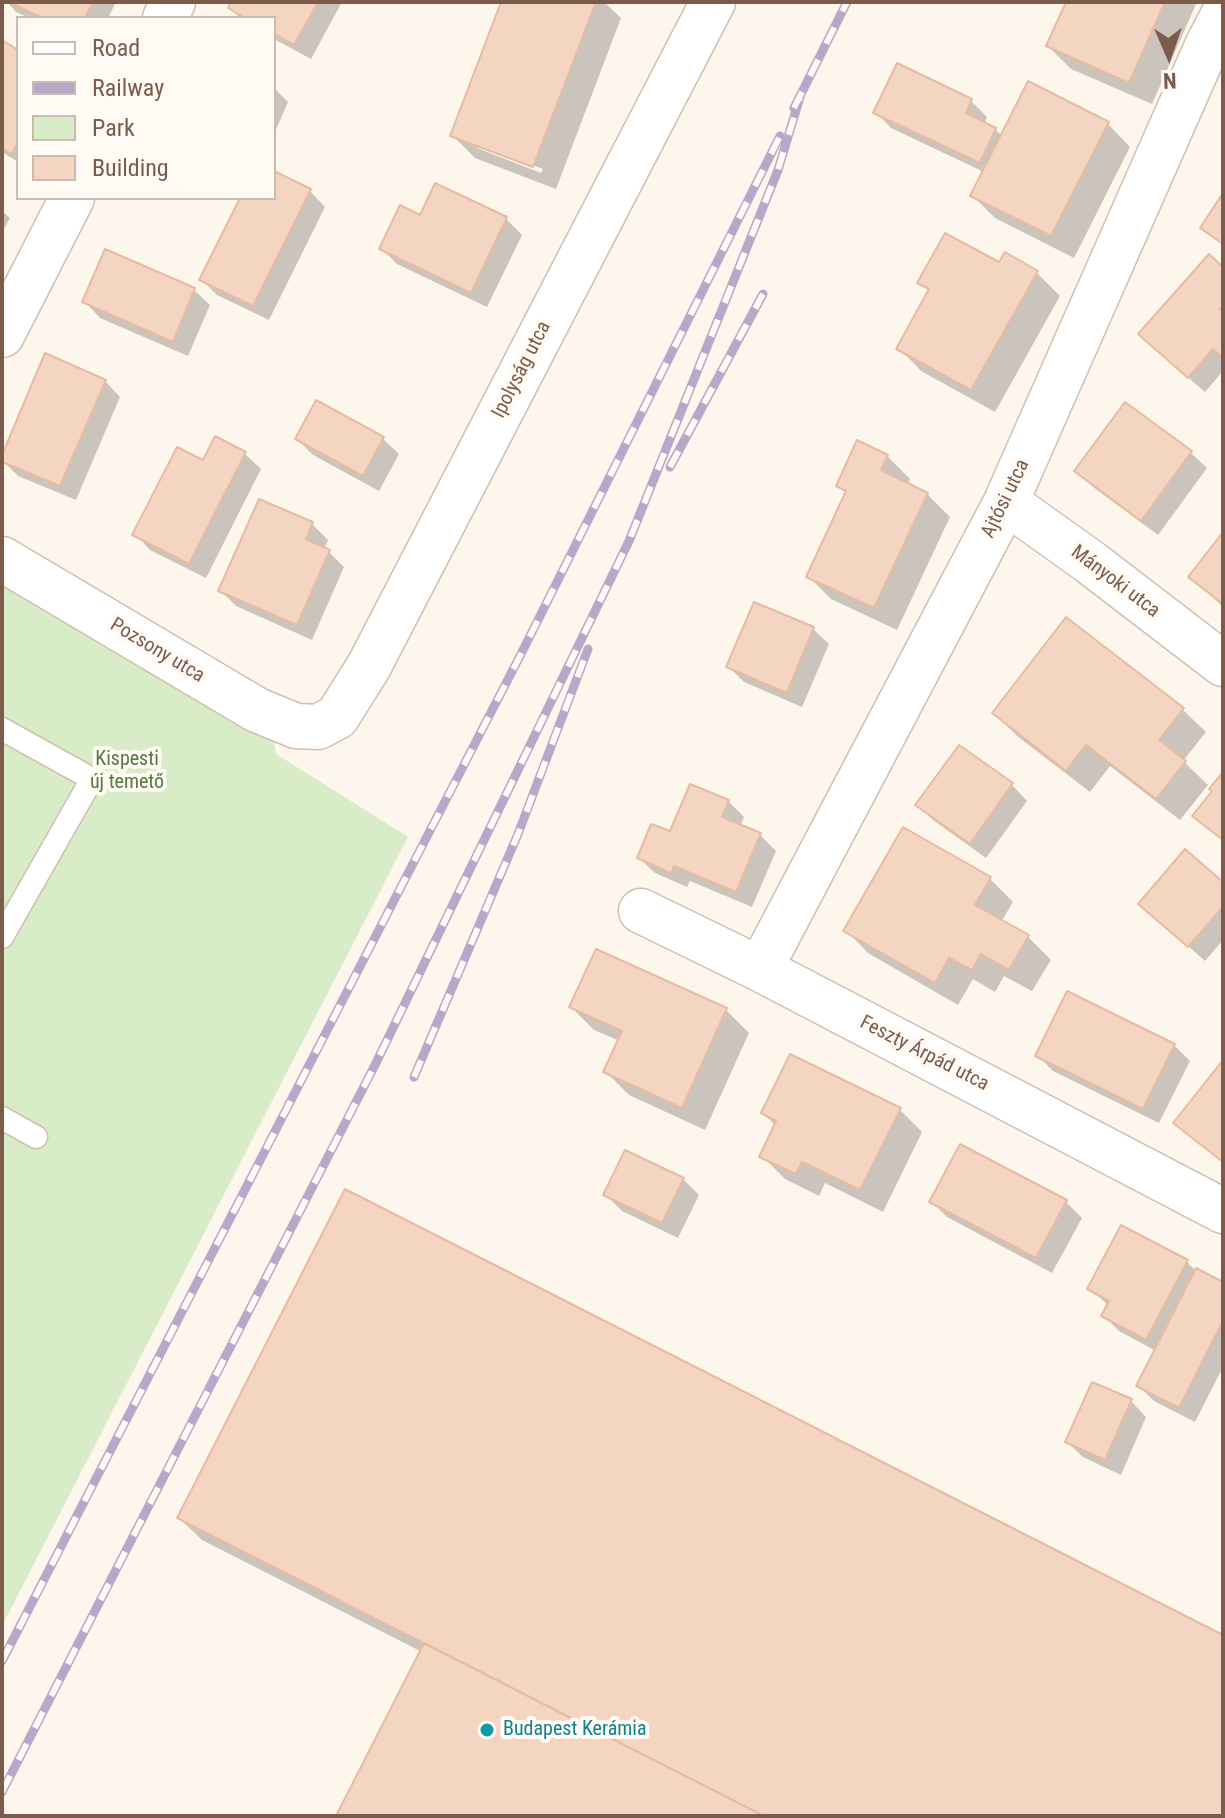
<!DOCTYPE html>
<html>
<head>
<meta charset="utf-8">
<style>
	body { margin:0 }
	#map { position:relative; width:1225px; height:1818px; overflow:hidden; background:#fdf6ec; font-family:"Roboto Condensed",sans-serif }
	canvas { display:block }
	.frame { position:absolute; inset:0; border:4px solid #7b5c4c; pointer-events:none }
	.legend { position:absolute; left:16px; top:16px; width:260px; height:184px; box-sizing:border-box; background:#fffaf3; border:2px solid #cabbb0; margin:0; padding:10px 14px; list-style:none; font-size:24px; color:#7b5c4c }
	.legend li { display:flex; align-items:center; gap:16px; height:40px }
	.legend b { width:40px; border:2px solid #cabbb0 }
	.north { position:absolute; left:1129px; top:16px; width:80px; height:80px; -webkit-text-stroke:6px #fffaf3; paint-order:stroke; rotate:178deg; font-size:22px; font-weight:700; line-height:32px; text-align:center; color:#7b5c4c }
	.north::after { content:''; display:block; margin:auto; width:28px; height:36px; background:#7b5c4c; clip-path:polygon(50% 0,100% 100%,50% 72%,0 100%) }
</style>
</head>
<body>
<div id="map">
<canvas width="1225" height="1818"></canvas>
<div class="frame"></div>
<ul class="legend">
<li><b style="height:10px;background:#fff"></b>Road</li>
<li><b style="height:10px;background:#b9a7c9"></b>Railway</li>
<li><b style="height:22px;background:#d8ecc8"></b>Park</li>
<li><b style="height:22px;background:#f4d5c2"></b>Building</li>
</ul>
<div class="north">N</div>
</div>
<script>
const context = document.querySelector('canvas').getContext('2d');
context.lineJoin = 'round';
function fill(path, color) { context.fillStyle = color; context.fill(path, 'evenodd'); }
const poly = rows => new Path2D(rows.map(r => 'M' + r).join(''));
function strokePath(path, color, width, dash) { context.strokeStyle = color; context.lineWidth = width; context.lineCap = dash ? 'butt' : 'round'; context.setLineDash(dash || []); context.stroke(path); }
function write(font, color, halo, rows, align = 'center') {
  context.font = font + ' "Roboto Condensed",sans-serif'; context.lineWidth = 8; context.setLineDash([]); context.textBaseline = 'middle'; context.strokeStyle = halo; context.fillStyle = color; for (const [text, x, y, turn = 0] of rows) {
    context.save(); context.translate(x, y); context.rotate((+turn || 0) * Math.PI / 180); context.textAlign = isNaN(turn) ? turn : align; if (halo) context.strokeText(text, 0, 0); context.fillText(text, 0, 0); context.restore();
  }
}
fill(poly([
	[2,552,268,707,276,754,408,837,2,1626]
]), '#d8ecc8');
fill(poly([
	[7,2,116,2,108,18,29,18,16,12],
	[234,2,342,2,311,59,274,39,274,18,240,18,230,8],
	[503,2,604,2,621,18,556,189,475,158,452,135],
	[477,144,543,169,541,173,477,148],
	[1068,2,1197,2,1152,104,1071,69,1048,46],
	[2,43,18,53,18,162,2,152],
	[898,66,971,101,987,117,984,124,995,129,1002,136,1108,124,1130,147,1074,258,995,218,972,195,984,172,891,128,876,112],
	[274,88,288,102,274,134],
	[274,173,310,191,325,207,269,320,217,295,202,280,242,198,274,198],
	[2,211,10,218,2,233],
	[421,217,506,219,522,235,487,307,397,264,381,248],
	[1005,255,1037,273,1060,296,995,412,921,371,899,348,930,292,920,282,1000,265],
	[1223,269,1223,371,1205,392,1156,350],
	[194,290,210,305,188,356,100,318,85,302],
	[105,381,120,397,76,500,18,476,2,460],
	[1126,405,1191,453,1207,468,1158,535,1093,487,1077,471],
	[297,439,383,439,399,454,379,491,313,455],
	[245,454,261,469,206,578,150,550,135,534,204,462],
	[887,456,910,479,907,485,927,494,950,517,897,630,831,599,808,576,847,494,838,485],
	[312,524,328,540,324,549,329,552,344,567,312,640,236,606,221,591],
	[1223,536,1223,607,1191,577],
	[1066,619,1183,710,1206,732,1183,761,1208,785,1180,820,1110,766,1090,792,1017,736,994,713],
	[813,629,829,644,802,707,744,682,729,667],
	[959,748,1012,785,1027,801,986,858,933,820,918,805],
	[728,801,744,817,740,827,760,835,776,851,752,907,690,881,687,887,655,873,639,858,671,833],
	[990,879,1013,902,1001,922,1028,937,1051,960,1032,991,1004,976,995,992,973,979,958,1005,868,953,846,930],
	[1223,885,1223,940,1205,961,1141,904],
	[597,951,726,1010,749,1033,705,1130,629,1095,606,1072,620,1041,594,1030,571,1007],
	[1174,1045,1190,1061,1159,1123,1053,1071,1037,1055],
	[899,1109,922,1132,883,1212,825,1183,819,1196,785,1179,762,1156,776,1126,763,1113],
	[961,1147,1066,1202,1082,1218,1052,1273,947,1217,932,1202],
	[683,1179,699,1195,678,1238,622,1211,606,1195],
	[1187,1262,1197,1272,1223,1284,1223,1367,1195,1422,1154,1401,1139,1386,1156,1351,1119,1331,1104,1316,1109,1306,1090,1289],
	[1131,1401,1146,1417,1121,1475,1083,1457,1067,1442],
	[179,1518,1223,1637,1223,1816,339,1816,422,1652,202,1540]
]), '#0003');
const building = poly([
	[9,2,93,2,85,18,42,18,9,2],
	[231,2,318,2,294,45,274,34,274,18,245,18,228,8,231,2],
	[501,2,596,2,533,167,450,136,501,2],
	[1066,2,1165,2,1129,83,1046,46,1066,2],
	[2,40,18,50,18,143,11,154,2,148,2,40],
	[897,63,972,99,966,113,996,128,980,163,873,113,897,63],
	[1028,81,1109,122,1051,236,970,196,1028,81],
	[274,171,311,189,253,306,199,280,240,198,274,198,274,171],
	[435,183,507,217,471,293,379,249,400,205,420,215,435,183],
	[1223,193,1223,244,1200,228,1223,193],
	[945,233,999,262,1005,252,1038,271,971,390,896,349,929,289,917,283,945,233],
	[105,249,195,288,173,342,82,302,105,249],
	[1209,254,1223,267,1223,306,1220,309,1223,312,1223,358,1213,349,1188,378,1138,334,1209,254],
	[45,353,106,380,60,486,2,462,2,455,45,353],
	[316,400,384,437,363,476,295,439,316,400],
	[1125,402,1192,451,1141,521,1074,471,1125,402],
	[215,436,246,452,189,564,132,535,177,447,203,460,215,436],
	[857,440,888,455,881,470,928,493,874,608,806,577,846,491,836,486,857,440],
	[259,499,313,522,306,539,330,550,297,625,218,591,259,499],
	[1223,532,1223,604,1188,577,1223,532],
	[754,602,814,627,787,693,726,667,754,602],
	[1066,617,1184,708,1159,740,1186,761,1156,799,1086,745,1066,771,992,713,1066,617],
	[959,745,1013,783,970,844,915,805,959,745],
	[1223,772,1223,840,1192,816,1212,791,1209,789,1223,772],
	[690,784,729,800,722,817,761,833,736,892,674,866,671,873,637,858,651,824,670,831,690,784],
	[903,827,991,877,975,905,1029,935,1009,970,981,954,972,970,949,958,935,983,843,931,903,827],
	[1185,849,1223,882,1223,907,1188,947,1138,904,1185,849],
	[596,949,727,1008,682,1108,603,1072,622,1031,569,1007,596,949],
	[1067,991,1175,1044,1143,1109,1035,1056,1067,991],
	[790,1054,901,1108,860,1190,802,1162,796,1174,759,1157,776,1121,761,1113,790,1054],
	[1223,1060,1223,1162,1173,1123,1223,1060],
	[960,1144,1067,1200,1036,1258,929,1202,960,1144],
	[625,1150,684,1178,662,1223,603,1195,625,1150],
	[345,1189,1223,1635,1223,1816,764,1816,177,1518,345,1189],
	[1121,1225,1188,1260,1146,1340,1101,1316,1109,1301,1087,1289,1121,1225],
	[1196,1268,1223,1282,1223,1321,1179,1408,1136,1386,1196,1268],
	[1092,1382,1132,1399,1105,1460,1065,1442,1092,1382],
	[424,1643,764,1816,336,1816,424,1643]
]);
fill(building, '#f4d5c2');
strokePath(building, '#e7bba2', 2);
const service = poly([
	[2,729,92,779,2,937],
	[2,1118,36,1137]
]);
const minor = poly([
	[165,18,173,2],
	[2,335,72,198],
	[1006,502,1090,562,1223,664],
	[2,559,257,710,296,726,318,727,337,717,369,666,713,2],
	[641,911,760,969,1223,1211],
	[760,969,1006,502,1208,44,1223,15]
]);
strokePath(service, '#d1beaf', 25);
strokePath(minor, '#d1beaf', 47);
strokePath(service, '#fff', 22);
strokePath(minor, '#fff', 44);
const rail = poly([
	[794,108,847,2],
	[670,467,763,294],
	[414,1077,518,834,588,649],
	[2,1661,520,656,780,136],
	[2,1792,375,1065,629,541,778,170,800,97]
]);
strokePath(rail, '#b9a7c9', 9);
strokePath(rail, '#fffaf3', 6, [18]);
for (const [x, y, r, color] of [
	[487,1730,8,"#0f9aa8"]
]) { const dot = new Path2D(); dot.arc(x, y, r, 0, 2 * Math.PI); context.fillStyle = color; context.fill(dot); strokePath(dot, '#fffaf3', 3); }
write('20px', '#7b5c4c', '#fffaf3', [
	["Ipolyság utca",522,370,-63],
	["Ajtósi utca",1006,499,-64],
	["Mányoki utca",1115,582,37],
	["Pozsony utca",157,651,31],
	["Feszty Árpád utca",924,1054,27]
]);
write('20px', '#527a41', '#fffaf3', [
	["Kispesti",127,760],
	["új temető",127,783]
]);
write('20px', '#0d838f', '#fffaf3', [
	["Budapest Kerámia",503,1730]
], 'left');
</script>
</body>
</html>
